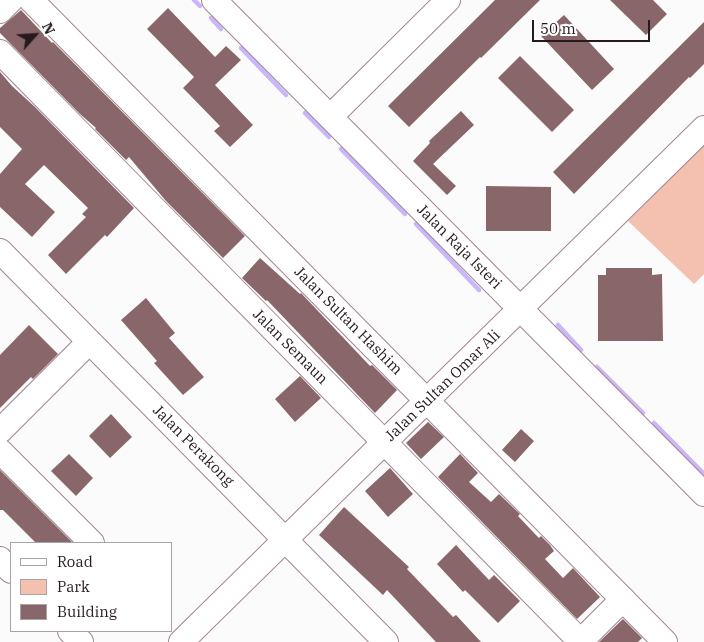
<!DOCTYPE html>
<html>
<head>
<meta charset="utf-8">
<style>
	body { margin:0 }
	#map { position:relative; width:704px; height:642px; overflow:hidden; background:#fbfbfb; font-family:"IBM Plex Serif",serif }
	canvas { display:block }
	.legend { position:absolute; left:10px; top:542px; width:162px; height:90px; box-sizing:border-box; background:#fff; border:1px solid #a8a3a5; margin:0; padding:6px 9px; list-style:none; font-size:15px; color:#26191f }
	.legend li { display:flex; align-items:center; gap:10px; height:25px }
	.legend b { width:25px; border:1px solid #a8a3a5 }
	.north { position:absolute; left:10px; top:10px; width:50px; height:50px; -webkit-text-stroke:4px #fff; paint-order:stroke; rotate:64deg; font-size:14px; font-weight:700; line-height:20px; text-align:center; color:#26191f }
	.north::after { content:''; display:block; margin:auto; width:18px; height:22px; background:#26191f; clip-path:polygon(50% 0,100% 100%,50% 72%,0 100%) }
	.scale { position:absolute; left:532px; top:20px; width:118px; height:22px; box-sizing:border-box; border:2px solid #26191f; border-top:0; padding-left:6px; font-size:15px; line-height:18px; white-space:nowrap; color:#26191f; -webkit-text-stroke:4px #fff; paint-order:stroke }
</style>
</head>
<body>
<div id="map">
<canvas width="704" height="642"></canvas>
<ul class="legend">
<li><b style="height:6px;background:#fff"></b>Road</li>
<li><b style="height:14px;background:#f4c0b0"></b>Park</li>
<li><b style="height:14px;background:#886669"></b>Building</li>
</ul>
<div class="north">N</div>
<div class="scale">50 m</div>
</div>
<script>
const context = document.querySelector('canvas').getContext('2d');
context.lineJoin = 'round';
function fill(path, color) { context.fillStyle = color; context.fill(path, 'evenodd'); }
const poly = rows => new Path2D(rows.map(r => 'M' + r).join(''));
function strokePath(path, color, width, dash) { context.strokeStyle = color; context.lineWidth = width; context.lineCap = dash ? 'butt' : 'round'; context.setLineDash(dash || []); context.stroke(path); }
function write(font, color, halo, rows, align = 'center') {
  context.font = font + ' "IBM Plex Serif",serif'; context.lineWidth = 5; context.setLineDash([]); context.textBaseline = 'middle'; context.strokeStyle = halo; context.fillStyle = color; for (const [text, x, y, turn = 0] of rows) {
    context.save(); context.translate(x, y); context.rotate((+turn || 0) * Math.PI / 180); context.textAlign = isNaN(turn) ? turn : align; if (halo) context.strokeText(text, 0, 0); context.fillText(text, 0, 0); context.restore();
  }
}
fill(poly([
	[704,145,704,274,694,284,628,221]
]), '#f4c0b0');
strokePath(poly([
	[194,0,200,6],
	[211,18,221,29],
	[241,48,286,95],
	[305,113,329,137],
	[341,149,405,214],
	[416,224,479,290],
	[558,325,581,350],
	[597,367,643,413],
	[654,423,703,473]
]), '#cab7fa', 4.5);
fill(poly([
	[495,0,540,0,481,58,480,57,409,127,388,106],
	[610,0,653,0,667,14,646,35],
	[168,8,215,57,226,46,241,60,215,85,253,125,230,147,214,131,220,126,183,88,194,77,147,29],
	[21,10,52,43,53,42,245,236,223,258,166,201,129,157,126,160,95,129,96,128,80,114,0,33,0,28],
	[564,15,614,69,592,90,541,36],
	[704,22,704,64,690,78,689,77,574,194,553,172],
	[520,56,574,110,552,132,498,78],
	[0,72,12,86,35,107,134,208,107,237,105,235,66,274,48,255,86,217,82,214,88,208,44,165,25,184,55,212,32,237,0,207,0,174,22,149,0,127],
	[461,111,474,125,433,164,456,186,447,195,413,161,430,143,429,141],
	[486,186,551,187,551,231,486,231],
	[260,258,300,294,301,293,370,366,372,365,397,390,375,413,267,300,266,301,242,278],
	[606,268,652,268,652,275,662,274,663,341,598,341,598,275,606,275],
	[146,298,175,333,169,338,204,377,183,395,154,363,157,361,121,320],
	[29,325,58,354,33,379,31,377,0,408,0,355],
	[300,376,321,398,295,422,275,399],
	[111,414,132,437,110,458,89,436],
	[428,422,444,437,421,459,406,443],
	[521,429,534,441,515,462,502,450],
	[69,454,93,478,76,496,51,471],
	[460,454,478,473,469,482,491,502,499,494,520,514,518,516,535,534,539,538,541,536,550,545,554,551,545,559,563,578,573,568,600,597,577,619,438,477],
	[390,468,413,494,388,517,365,491],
	[0,470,73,543,36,543,3,510,0,510],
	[344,507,409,567,407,569,453,617,456,615,481,642,436,642,387,590,383,595,319,535],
	[456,545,489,580,494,575,520,601,498,623,465,590,463,592,437,564],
	[623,619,642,638,638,642,599,642]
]), '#886669');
const minor = poly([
	[31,0,665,642],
	[214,0,704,494],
	[0,11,11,0],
	[0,52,581,642],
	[330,117,448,0],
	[0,251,386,642],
	[0,431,89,342],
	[0,451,92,543],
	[0,559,11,571],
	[70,631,81,642],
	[181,642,704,128],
	[580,642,623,599]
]);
strokePath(minor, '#a48493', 26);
strokePath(minor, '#fff', 24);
write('15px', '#26191f', '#fff', [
	["Jalan Raja Isteri",459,247,45],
	["Jalan Sultan Hashim",348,321,45],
	["Jalan Semaun",290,347,45],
	["Jalan Sultan Omar Ali",443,386,-44],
	["Jalan Perakong",193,446,45]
]);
</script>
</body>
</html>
